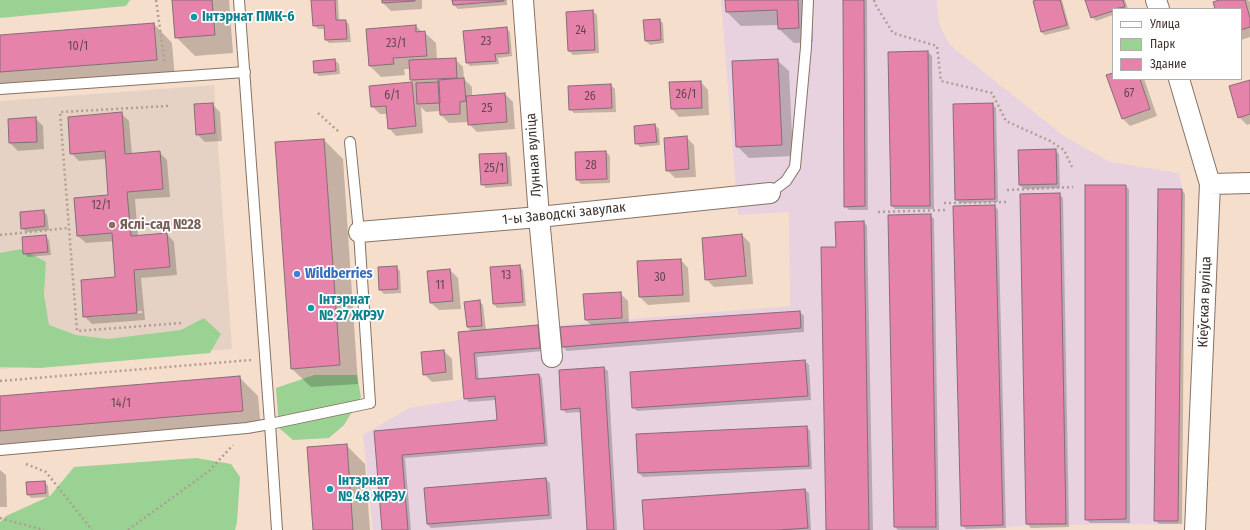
<!DOCTYPE html>
<html>
<head>
<meta charset="utf-8">
<style>
	body { margin:0 }
	#map { position:relative; width:1250px; height:530px; overflow:hidden; background:#f6decc; font-family:"Fira Sans Condensed",sans-serif }
	canvas { display:block }
	.legend { position:absolute; left:1112px; top:8px; width:130px; height:72px; box-sizing:border-box; background:#fff; border:1px solid #b1adab; margin:0; padding:5px 7px; list-style:none; font-size:12px; color:#3d332d }
	.legend li { display:flex; align-items:center; gap:8px; height:20px }
	.legend b { width:20px; border:1px solid #b1adab }
</style>
</head>
<body>
<div id="map">
<canvas width="1250" height="530"></canvas>
<ul class="legend">
<li><b style="height:5px;background:#fff"></b>Улица</li>
<li><b style="height:11px;background:#9ad294"></b>Парк</li>
<li><b style="height:11px;background:#e683aa"></b>Здание</li>
</ul>
</div>
<script>
const context = document.querySelector('canvas').getContext('2d');
context.lineJoin = 'round';
function fill(path, color) { context.fillStyle = color; context.fill(path, 'evenodd'); }
const poly = rows => new Path2D(rows.map(r => 'M' + r).join(''));
function strokePath(path, color, width, dash) { context.strokeStyle = color; context.lineWidth = width; context.lineCap = dash ? 'butt' : 'round'; context.setLineDash(dash || []); context.stroke(path); }
function write(font, color, halo, rows, align = 'center') {
  context.font = font + ' "Fira Sans Condensed",sans-serif'; context.lineWidth = 3.5; context.setLineDash([]); context.textBaseline = 'middle'; context.strokeStyle = halo; context.fillStyle = color; for (const [text, x, y, turn = 0] of rows) {
    context.save(); context.translate(x, y); context.rotate((+turn || 0) * Math.PI / 180); context.textAlign = isNaN(turn) ? turn : align; if (halo) context.strokeText(text, 0, 0); context.fillText(text, 0, 0); context.restore();
  }
}
fill(poly([
	[721,0,937,0,939,24,950,45,1064,136,1110,162,1179,173,1183,191,1178,524,1035,525,971,530,373,530,363,435,409,408,464,399,458,332,538,325,558,325,790,306,789,212,738,215]
]), '#e8d2e0');
fill(poly([
	[214,85,232,349,0,369,0,101]
]), '#e6d2c4');
fill(poly([
	[0,0,130,0,126,6,0,18],
	[21,249,46,262,44,295,49,325,76,335,108,339,181,330,204,318,221,334,210,353,40,368,0,367,0,253],
	[314,375,357,375,361,397,344,425,329,438,293,440,279,428,276,388],
	[196,458,231,464,240,477,237,522,235,530,0,530,0,522,6,516,50,496,74,467]
]), '#9ad294');
fill(poly([
	[173,0,229,0,233,53,195,56,176,37],
	[312,0,338,0,339,21,345,21,349,24,351,42,329,43,326,40,325,29,318,29,314,25],
	[383,0,422,0,422,9,391,11,383,3],
	[453,0,507,0,507,5,458,9,454,5],
	[726,0,811,0,813,42,794,43,779,29,779,25,741,26,727,12],
	[844,0,867,0,868,210,849,210,845,206],
	[1040,0,1062,0,1070,29,1045,35,1041,32],
	[1086,0,1125,0,1128,9,1113,9,1113,15,1096,21,1092,17],
	[1223,0,1248,0,1250,2,1250,37,1241,40,1241,9,1216,9],
	[593,11,597,15,599,53,573,55,569,51,567,13],
	[659,20,663,23,664,43,650,45,646,41],
	[154,24,172,43,175,79,0,92,0,36],
	[416,26,422,32,424,32,436,43,437,60,455,59,463,67,464,79,472,87,472,96,505,94,513,102,515,129,477,132,469,124,469,122,449,123,441,115,441,111,426,112,421,107,423,133,396,136,389,128,387,114,380,114,372,106,370,87,414,83,411,80,411,69,404,69,405,75,381,77,370,66],
	[506,28,510,32,512,56,498,58,499,64,470,66,467,63],
	[928,52,932,56,934,209,895,209,892,206],
	[335,60,339,64,340,74,319,76,315,72],
	[777,60,789,71,793,156,749,158,737,146],
	[1113,74,1113,79,1144,79,1157,116,1130,126,1122,118,1108,76],
	[1250,81,1250,124,1247,125,1239,117],
	[701,82,708,90,709,115,679,117,672,109],
	[611,85,615,89,616,112,574,113,570,109,569,87],
	[212,104,220,112,222,141,205,142,197,134],
	[992,104,996,108,998,202,960,203,956,199],
	[121,113,129,121,132,154,159,152,167,160,170,197,135,199,138,236,167,234,174,242,177,275,141,278,145,320,92,324,84,316,116,278,114,241,86,243,78,236,109,196,106,159,79,161,71,153],
	[142,311,142,313,90,317,90,315],
	[35,118,43,126,44,149,18,151,10,143],
	[655,125,659,129,660,145,640,147,636,143],
	[686,137,694,145,696,177,675,178,667,170],
	[324,140,343,159,358,384,311,387,292,369],
	[1055,150,1059,154,1060,188,1024,189,1020,185],
	[606,152,610,156,610,183,581,184,577,180],
	[506,154,510,157,512,186,486,188,482,184,480,155],
	[1125,186,1129,189,1130,523,1090,523,1086,519],
	[1182,190,1185,194,1182,524,1159,524,1155,520],
	[1059,194,1063,198,1069,527,1031,528,1027,524],
	[995,206,998,210,1006,528,966,529,962,525],
	[43,211,47,215,49,230,26,232,22,228],
	[930,215,934,219,939,530,898,530,895,527],
	[864,222,867,226,873,530,827,530,837,248],
	[742,235,750,243,753,284,714,287,706,279],
	[46,236,49,240,51,255,28,257,24,253],
	[681,260,688,268,690,302,648,305,640,297],
	[519,266,523,270,526,306,497,308,494,304],
	[396,267,400,271,401,293,384,294,380,290],
	[450,270,458,278,461,309,439,310,431,303],
	[620,293,628,301,629,324,800,312,804,316,804,332,567,351,563,347,592,326,586,320],
	[479,301,483,305,486,330,538,326,542,330,543,351,477,357,479,380,539,375,542,378,548,446,405,458,411,530,384,530,376,432,498,421,496,400,469,402,465,398,472,332,467,327,465,303],
	[444,351,452,359,453,380,432,382,424,374],
	[805,361,809,365,811,400,637,411,633,407],
	[604,368,608,371,617,530,588,530,581,412,566,413,562,409],
	[239,377,258,396,261,430,0,451,0,397],
	[807,427,810,431,812,469,643,477,639,473],
	[346,445,365,464,370,530,314,530],
	[0,470,6,475,7,507,0,507],
	[546,479,550,483,552,519,431,528,427,524],
	[45,482,48,486,49,497,31,498,28,494],
	[805,490,809,493,811,530,645,530]
]), '#0003');
const building = poly([
	[172,0,212,0,215,35,175,38,172,0],
	[311,0,335,0,336,20,346,20,347,39,325,40,324,25,313,26,311,0],
	[382,0,415,0,415,1,382,3,382,0],
	[452,0,504,0,504,1,453,5,452,0],
	[725,0,798,0,799,28,778,29,777,10,726,12,725,0],
	[843,0,864,0,865,206,844,207,843,0],
	[1036,0,1060,0,1067,25,1041,32,1033,1,1036,0],
	[1085,0,1123,0,1125,7,1113,9,1113,11,1091,18,1085,0],
	[1219,0,1245,0,1250,18,1250,27,1241,30,1241,9,1215,9,1213,2,1219,0],
	[593,10,595,50,568,51,566,12,593,10],
	[660,19,661,40,645,41,643,20,660,19],
	[154,23,157,60,0,72,0,35,154,23],
	[416,25,416,32,425,31,427,56,393,58,394,64,369,66,366,29,416,25],
	[507,27,509,53,495,54,496,61,466,63,463,31,507,27],
	[928,51,930,206,891,206,888,52,928,51],
	[456,58,457,78,410,80,409,60,456,58],
	[335,59,336,71,314,73,313,61,335,59],
	[778,59,782,145,736,147,732,61,778,59],
	[1113,73,1113,79,1140,79,1150,109,1122,119,1106,75,1113,73],
	[464,78,466,101,460,102,460,114,440,115,438,80,464,78],
	[1250,80,1250,114,1238,118,1229,86,1250,80],
	[701,81,702,108,671,109,669,82,701,81],
	[412,82,416,126,388,129,386,106,371,107,369,86,412,82],
	[439,82,440,103,417,104,416,83,439,82],
	[611,84,612,108,569,110,568,86,611,84],
	[505,93,507,122,468,125,466,96,505,93],
	[213,103,215,133,196,135,194,104,213,103],
	[993,103,995,199,955,200,953,104,993,103],
	[122,112,125,154,160,151,163,189,127,192,131,236,167,233,170,267,134,270,137,313,83,317,81,280,115,277,112,233,77,236,74,198,108,195,105,151,70,154,68,117,122,112],
	[36,117,37,142,9,143,8,119,36,117],
	[655,124,657,142,635,144,634,126,655,124],
	[687,136,689,169,666,171,664,138,687,136],
	[324,139,340,365,291,369,275,142,324,139],
	[1056,149,1057,184,1019,185,1018,150,1056,149],
	[606,151,607,179,576,180,575,152,606,151],
	[506,153,508,183,481,185,479,154,506,153],
	[1085,185,1126,185,1126,519,1085,520,1085,185],
	[1158,189,1182,189,1178,521,1154,521,1158,189],
	[1060,193,1066,524,1026,524,1020,194,1060,193],
	[995,205,1003,525,961,526,953,206,995,205],
	[44,210,45,226,21,229,20,212,44,210],
	[931,214,936,527,894,527,888,215,931,214],
	[864,221,869,530,826,530,821,247,836,247,835,222,864,221],
	[742,234,746,276,705,280,702,238,742,234],
	[46,235,48,252,23,254,22,237,46,235],
	[681,259,683,295,639,297,637,261,681,259],
	[520,265,523,302,493,304,490,267,520,265],
	[397,266,398,289,379,290,378,267,397,266],
	[450,269,453,301,430,303,427,271,450,269],
	[621,292,622,318,585,320,583,294,621,292],
	[480,300,482,326,467,327,464,302,480,300],
	[800,311,801,328,562,347,560,327,800,311],
	[538,325,540,348,474,353,476,379,539,374,545,443,402,455,408,530,382,530,374,431,497,420,495,396,464,399,458,332,538,325],
	[444,350,446,372,423,375,421,352,444,350],
	[805,360,808,396,632,408,630,372,805,360],
	[604,367,614,530,587,530,580,408,561,410,559,370,604,367],
	[240,376,243,411,0,431,0,396,240,376],
	[807,426,809,466,638,473,636,434,807,426],
	[347,444,353,530,313,530,307,447,347,444],
	[546,478,549,515,427,524,424,488,546,478],
	[45,481,46,493,27,495,26,482,45,481],
	[805,489,808,528,778,530,644,530,642,500,805,489]
]);
fill(building, '#e683aa');
strokePath(building, '#876d76', 1);
const service = poly([
	[0,89,245,72],
	[770,193,786,181,795,167,806,47,808,0],
	[0,450,247,428,270,424,239,0],
	[277,530,270,424,370,403,359,232,350,142]
]);
const minor = poly([
	[523,0,539,217,552,357],
	[1156,0,1159,9],
	[1179,79,1210,184,1195,530],
	[1210,184,1250,183],
	[359,232,539,217,770,193]
]);
strokePath(service, '#887263', 12);
strokePath(minor, '#887263', 22);
strokePath(poly([
	[156,0,165,64],
	[874,0,875,4,893,33,937,46,941,81,992,93,1006,121,1050,141,1064,150,1072,167],
	[168,106,60,112,77,331,182,323],
	[318,113,339,132],
	[1007,190,1073,187],
	[944,203,1008,202],
	[878,212,945,210],
	[0,235,68,228],
	[0,381,251,360],
	[26,464,46,472,92,530],
	[0,518,44,530],
	[128,530,209,471,233,445]
]), '#b19e91', 2.5, [2, 3]);
strokePath(service, '#fff', 10);
strokePath(minor, '#fff', 20);
for (const [x, y, r, color] of [
	[194,17,4,"#0f9aa8"],
	[112,225,4,"#8d6e63"],
	[297,274,4,"#3f7fe0"],
	[311,308,4,"#0f9aa8"],
	[330,489,4,"#0f9aa8"]
]) { const dot = new Path2D(); dot.arc(x, y, r, 0, 2 * Math.PI); context.fillStyle = color; context.fill(dot); strokePath(dot, '#fff', 1.5); }
write('12px', '#67474c', null, [
	["24",581,31],
	["23",486,42],
	["23/1",396,44],
	["10/1",78,47],
	["67",1129,94],
	["26/1",686,95],
	["6/1",392,96],
	["26",590,97],
	["25",487,109],
	["28",591,166],
	["25/1",494,169],
	["12/1",101,206],
	["13",506,276],
	["30",660,278],
	["11",440,286],
	["14/1",121,404]
]);
write('bold 14px', '#0d838f', '#fff', [
	["Інтэрнат ПМК-6",202,17],
	["Інтэрнат",319,300],
	["№ 27 ЖРЭУ",319,316],
	["Інтэрнат",338,481],
	["№ 48 ЖРЭУ",338,497]
], 'left');
write('14px', '#3d332d', '#fff', [
	["Лунная вуліца",534,155,-94],
	["1-ы Заводскі завулак",564,214,-6],
	["Кіеўская вуліца",1205,302,-88]
]);
write('bold 14px', '#785e54', '#fff', [
	["Яслі-сад №28",120,225]
], 'left');
write('bold 14px', '#366cbe', '#fff', [
	["Wildberries",305,274]
], 'left');
</script>
</body>
</html>
